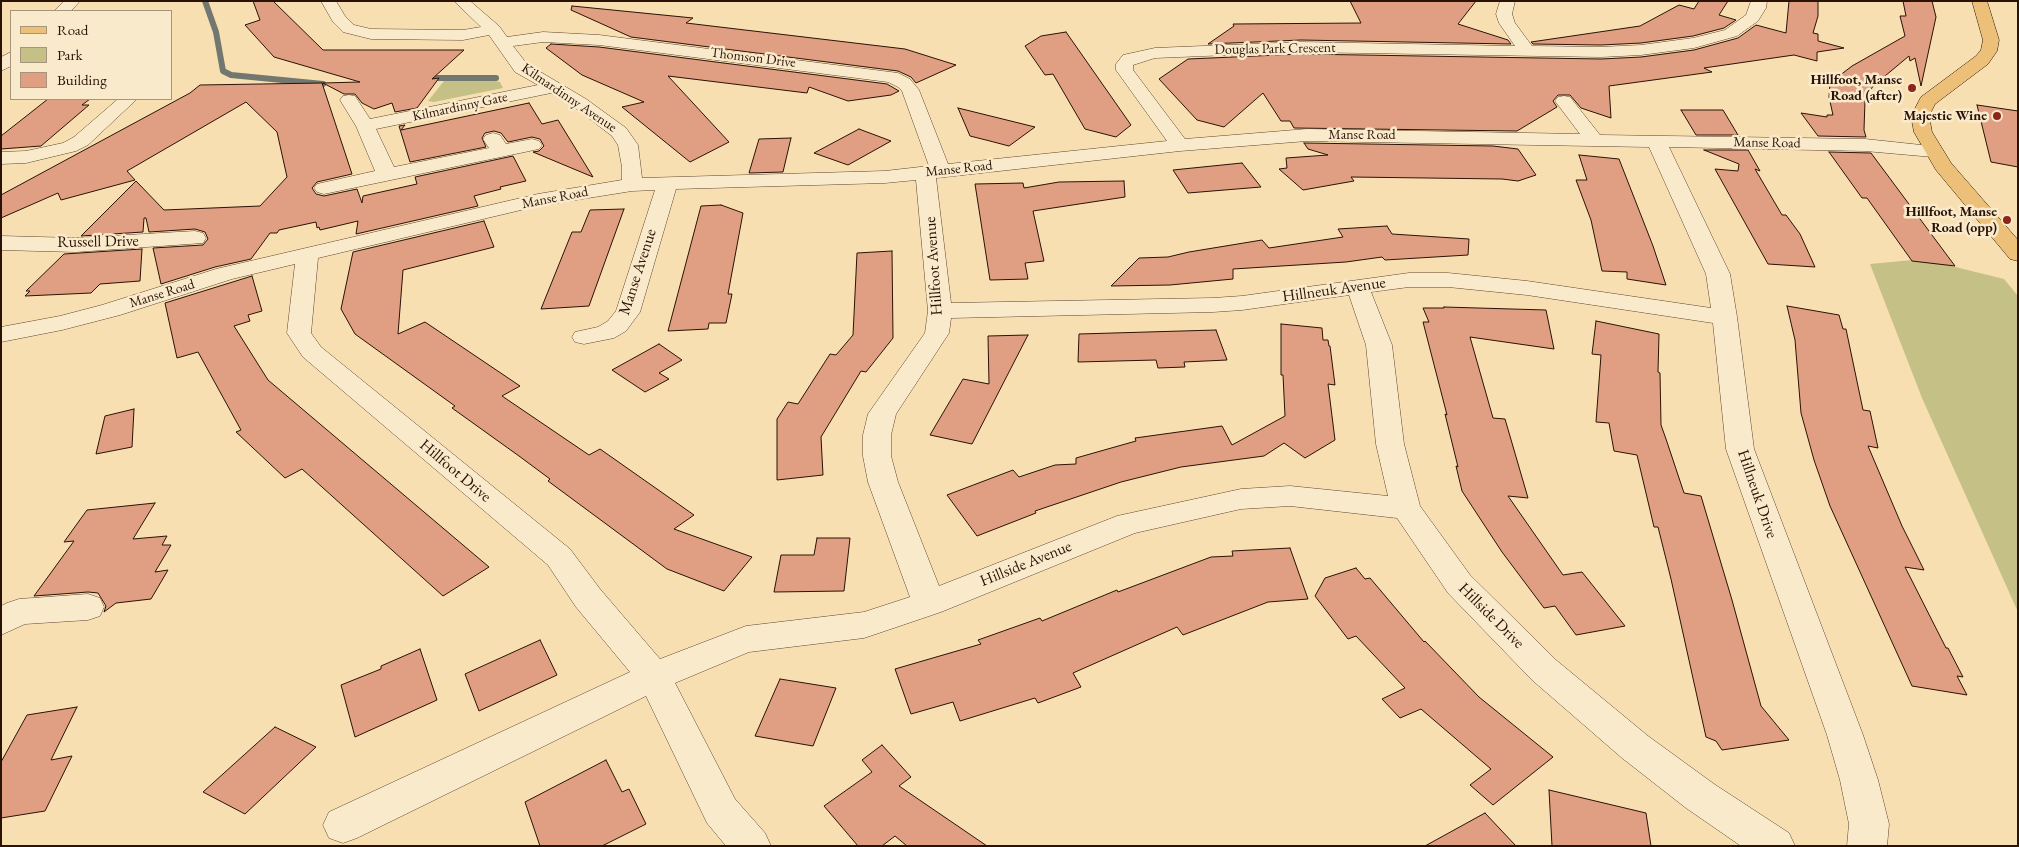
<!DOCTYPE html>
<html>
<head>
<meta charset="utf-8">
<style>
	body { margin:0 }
	#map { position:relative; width:2019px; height:847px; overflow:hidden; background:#f7dfb1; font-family:"EB Garamond",serif }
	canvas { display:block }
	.frame { position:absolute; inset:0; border:2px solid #2a1205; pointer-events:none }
	.legend { position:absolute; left:10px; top:10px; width:162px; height:90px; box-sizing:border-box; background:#faeacc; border:1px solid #a7947c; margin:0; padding:6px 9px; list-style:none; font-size:15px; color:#2a1205 }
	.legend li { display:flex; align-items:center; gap:10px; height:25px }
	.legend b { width:25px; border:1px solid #a7947c }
</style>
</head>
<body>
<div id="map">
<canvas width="2019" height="847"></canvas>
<div class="frame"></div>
<ul class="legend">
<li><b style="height:6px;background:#ecc078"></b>Road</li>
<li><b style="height:14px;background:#c5c086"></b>Park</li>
<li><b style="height:14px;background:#e09f83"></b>Building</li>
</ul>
</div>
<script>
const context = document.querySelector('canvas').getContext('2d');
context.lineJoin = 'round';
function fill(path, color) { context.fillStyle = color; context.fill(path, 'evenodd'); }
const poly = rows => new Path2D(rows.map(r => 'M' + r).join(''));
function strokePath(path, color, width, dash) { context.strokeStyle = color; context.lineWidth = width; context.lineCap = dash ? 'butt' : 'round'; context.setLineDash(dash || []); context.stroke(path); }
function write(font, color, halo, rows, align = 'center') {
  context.font = font + ' "EB Garamond",serif'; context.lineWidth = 5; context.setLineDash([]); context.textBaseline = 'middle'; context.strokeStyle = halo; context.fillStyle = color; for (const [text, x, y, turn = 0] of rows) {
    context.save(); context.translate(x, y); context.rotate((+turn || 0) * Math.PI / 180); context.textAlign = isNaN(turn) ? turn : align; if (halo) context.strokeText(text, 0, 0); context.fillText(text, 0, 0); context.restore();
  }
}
fill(poly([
	[487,79,500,82,503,88,434,102,428,101,444,81],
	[1923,259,2004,279,2018,296,2018,612,1922,398,1870,264]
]), '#c5c086');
strokePath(poly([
	[205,1,216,32,223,71,231,75,323,84],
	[420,78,496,78]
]), '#727770', 6);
const building = poly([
	[253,1,273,1,323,50,464,50,432,79,439,78,417,108,395,112,392,103,374,109,362,103,355,94,344,94,323,83,360,82,274,57,245,25,260,20,253,1],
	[1350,1,1476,1,1458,24,1508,40,1511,44,1301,40,1208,44,1234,26,1233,24,1361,23,1350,1],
	[1699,1,1728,1,1719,15,1736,20,1724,28,1693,36,1641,43,1601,45,1533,44,1531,42,1640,26,1679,5,1694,9,1699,1],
	[1789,1,1818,1,1818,16,1813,33,1818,34,1818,41,1844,48,1817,52,1817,61,1794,55,1704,68,1712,72,1609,86,1611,118,1581,108,1570,95,1558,95,1553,101,1557,107,1517,131,1294,128,1290,121,1281,121,1263,93,1224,127,1197,120,1159,79,1188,59,1301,54,1601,59,1641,57,1694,50,1738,38,1756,25,1786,33,1789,1],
	[1903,1,1932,1,1936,17,1921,86,1915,58,1910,61,1909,56,1873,86,1865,100,1864,130,1866,137,1818,136,1801,113,1827,117,1827,115,1833,115,1829,97,1830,83,1852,66,1905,36,1900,16,1906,16,1903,1],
	[572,6,693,18,686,23,905,49,956,65,916,83,911,77,898,71,631,37,571,10,572,6],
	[1066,32,1131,125,1116,137,1085,129,1053,74,1045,75,1025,46,1041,36,1066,32],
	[551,44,599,47,887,84,899,91,891,95,848,101,809,87,807,93,668,76,729,142,690,162,622,107,644,102,582,75,546,48,551,44],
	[322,83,352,174,317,182,312,188,316,194,324,196,357,189,362,203,363,196,417,184,415,177,513,156,526,181,500,187,501,189,474,196,478,206,356,234,358,221,320,230,319,227,317,228,316,222,279,230,277,233,270,233,251,259,215,267,161,284,153,248,203,245,208,239,205,232,195,229,149,232,146,218,144,218,143,232,81,236,136,181,164,210,260,206,287,177,277,132,246,102,127,171,135,180,61,200,58,193,1,218,1,195,190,93,200,85,322,83],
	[48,99,90,99,82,105,89,105,41,146,1,149,1,136,48,99],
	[529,103,542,124,558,120,593,177,533,152,539,151,544,146,540,139,532,137,508,142,501,133,494,131,485,133,482,138,486,147,410,162,399,126,405,125,401,130,529,103],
	[1977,105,2018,111,2018,167,1991,162,1977,105],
	[958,108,1035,127,1009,146,986,140,970,136,958,108],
	[1681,110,1723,110,1738,135,1696,135,1681,110],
	[859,129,891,141,848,165,814,153,859,129],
	[791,138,783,172,749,173,759,139,791,138],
	[1304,143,1493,146,1518,149,1536,175,1518,181,1502,179,1351,177,1354,181,1303,190,1279,169,1287,168,1286,158,1328,155,1308,149,1304,143],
	[1704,150,1748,150,1760,171,1755,169,1782,215,1786,215,1800,234,1815,267,1768,264,1715,169,1738,171,1739,164,1704,150],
	[1829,152,1871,153,1955,266,1912,261,1867,198,1862,198,1829,152],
	[1579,155,1619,159,1653,246,1666,285,1627,279,1627,272,1602,271,1591,220,1576,180,1587,180,1579,155],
	[1242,163,1261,187,1188,193,1173,170,1242,163],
	[1124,181,1125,197,1033,211,1044,261,1025,263,1028,279,990,280,975,184,1023,183,1024,188,1059,182,1124,181],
	[721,205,743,213,728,294,732,294,726,323,709,323,708,329,668,331,701,206,721,205],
	[624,209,589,306,541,309,572,232,581,232,590,210,624,209],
	[484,221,494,247,403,270,398,334,425,322,520,386,502,396,589,455,600,449,694,515,674,529,752,557,724,591,667,569,548,481,550,479,519,456,452,408,455,406,355,334,341,309,353,252,484,221],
	[1387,226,1392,234,1469,239,1468,255,1385,260,1382,257,1346,262,1233,269,1233,279,1170,285,1111,286,1139,258,1168,257,1189,252,1262,240,1269,248,1343,237,1338,229,1387,226],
	[142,249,140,281,100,284,91,293,25,296,30,291,26,291,64,254,142,249],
	[892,251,893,338,866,372,861,371,821,437,823,475,777,480,777,419,788,402,798,404,830,354,836,355,853,335,857,253,892,251],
	[252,276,262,311,248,315,250,321,234,326,268,380,489,567,443,596,302,469,285,478,236,432,241,430,198,352,177,358,165,303,252,276],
	[1787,306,1839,315,1843,329,1846,329,1863,410,1870,411,1878,448,1868,446,1902,526,1924,570,1905,567,1946,648,1948,648,1963,677,1957,676,1967,695,1912,686,1830,506,1814,460,1801,413,1795,340,1787,306],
	[1444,307,1546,310,1554,349,1470,337,1493,418,1505,419,1528,498,1508,496,1563,575,1582,572,1625,626,1576,635,1555,606,1544,608,1502,552,1462,491,1456,466,1458,467,1445,414,1447,415,1423,322,1429,322,1423,308,1444,308,1444,307],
	[1596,321,1659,334,1658,372,1660,373,1661,425,1666,439,1684,493,1701,496,1732,600,1761,706,1789,740,1722,750,1716,741,1706,737,1671,579,1658,527,1654,527,1637,455,1614,451,1609,423,1596,422,1601,355,1592,354,1596,321],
	[1281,324,1322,328,1323,340,1328,340,1329,346,1330,346,1335,385,1328,384,1335,440,1305,458,1284,443,1264,456,1181,467,1121,482,1035,511,1036,513,977,536,947,495,1013,470,1019,477,1055,465,1076,464,1076,458,1136,441,1135,438,1222,426,1232,445,1285,416,1283,375,1281,375,1281,324],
	[1216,330,1227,360,1184,362,1185,367,1158,368,1156,360,1078,362,1079,334,1216,330],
	[1028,335,972,444,930,435,963,379,989,384,988,336,1028,335],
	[659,344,682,360,659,373,669,379,645,392,612,370,659,344],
	[134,409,132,447,96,454,105,416,134,409],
	[155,503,133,539,167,536,162,545,171,545,155,572,168,570,151,599,116,603,104,612,106,606,98,593,88,592,34,596,74,541,64,542,87,510,155,503],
	[817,538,850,538,844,591,774,592,781,555,814,555,817,538],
	[1290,548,1308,599,1268,602,1183,635,1177,627,1073,673,1081,687,1038,703,1035,698,960,721,953,702,911,714,895,669,981,644,978,640,1040,618,1042,621,1117,590,1118,592,1211,557,1233,556,1232,551,1290,548],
	[1356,568,1365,579,1370,578,1424,642,1425,641,1479,697,1553,757,1493,805,1470,785,1491,769,1421,709,1400,718,1382,699,1405,688,1356,636,1348,639,1315,596,1325,578,1356,568],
	[540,640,557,675,479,711,465,674,540,640],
	[420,649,437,700,355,737,341,685,381,669,381,666,420,649],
	[780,679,836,688,813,746,755,736,780,679],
	[77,707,51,760,72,756,45,811,1,818,1,762,27,715,77,707],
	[275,727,316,747,245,814,203,792,275,727],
	[882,745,911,777,899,786,987,846,907,846,895,836,882,846,858,846,824,806,872,772,862,760,882,745],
	[606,760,622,792,629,789,646,824,602,846,540,846,525,802,606,760],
	[1549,790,1646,813,1651,846,1552,846,1549,790],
	[1485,813,1516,846,1425,846,1485,813]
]);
fill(building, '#e09f83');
strokePath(building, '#2a1205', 1);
const minor = poly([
	[64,1,80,1,71,11,54,11,64,1],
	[321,1,336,1,345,16,354,25,371,29,463,30,481,27,454,1,470,1,499,26,507,37,543,32,599,35,898,73,910,79,919,90,948,164,1167,141,1116,70,1116,64,1123,55,1155,48,1301,42,1515,46,1499,23,1496,14,1500,1,1515,1,1512,14,1515,23,1532,46,1601,47,1641,45,1693,38,1725,30,1746,15,1751,1,1767,1,1766,8,1758,21,1737,36,1694,48,1641,55,1601,57,1301,52,1155,58,1133,65,1133,70,1185,139,1307,129,1580,134,1555,101,1558,97,1564,96,1570,97,1600,135,1865,139,1940,147,1943,151,1940,155,1933,157,1865,151,1669,147,1730,274,1737,317,1754,449,1863,735,1878,780,1889,824,1887,846,1847,846,1849,824,1840,780,1827,735,1726,449,1713,323,1527,295,1448,287,1409,287,1371,292,1392,345,1404,444,1420,506,1470,575,1556,660,1648,736,1714,784,1789,833,1795,846,1741,846,1686,808,1622,758,1532,680,1448,593,1397,518,1290,506,1241,509,1135,533,941,612,876,634,864,638,749,652,675,683,735,799,765,833,771,846,726,846,707,823,646,696,357,838,343,843,329,838,323,825,329,812,630,672,576,607,548,565,303,357,287,333,295,264,232,279,120,315,62,330,1,342,1,327,60,316,102,305,216,269,538,194,622,180,622,167,618,145,612,136,574,107,551,93,376,129,394,167,489,148,483,139,486,135,493,133,500,135,506,144,532,139,539,141,542,145,539,149,324,194,317,192,314,188,317,184,375,171,356,126,340,100,343,96,349,95,355,96,370,119,538,85,515,72,489,35,463,40,371,39,343,32,333,22,321,1],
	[543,42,599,45,888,82,898,87,902,91,929,166,885,171,642,178,638,145,626,128,586,99,527,64,513,46,543,42],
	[1307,141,1649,147,1706,274,1711,308,1527,281,1448,273,1409,273,1242,296,1213,298,951,303,936,178,1180,151,1307,141],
	[916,180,928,311,925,333,868,414,863,435,863,456,868,482,910,597,864,612,746,626,660,659,600,589,570,549,321,347,311,333,318,258,538,206,632,191,655,190,616,311,608,321,598,327,575,332,572,337,575,342,584,344,614,338,626,331,640,312,676,189,885,183,916,180],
	[1349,295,1366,345,1376,444,1388,496,1290,486,1241,489,1117,516,939,586,898,482,891,456,891,435,896,414,949,333,951,318,1213,312,1242,310,1349,295],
	[11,52,11,66,1,71,1,57,11,52],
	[118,99,137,99,88,145,76,151,26,163,1,164,1,152,26,151,63,143,74,137,118,99],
	[195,231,203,233,206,238,203,243,76,252,1,250,1,236,76,238,195,231],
	[88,594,100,598,104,607,100,616,88,620,25,624,1,635,1,606,7,603,19,599,88,594]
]);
const major = poly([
	[1972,1,1987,1,1999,40,1997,51,1988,64,1935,104,1929,116,1932,132,1951,163,2018,240,2018,261,2010,259,1936,170,1914,132,1911,116,1921,97,1976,56,1981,50,1983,40,1972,1]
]);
strokePath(minor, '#5d4530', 1);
strokePath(major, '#2a1205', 1);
fill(minor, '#faeacc');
fill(major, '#ecc078');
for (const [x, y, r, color] of [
	[1912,88,5,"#8f2418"],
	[1997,116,5,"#8f2418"],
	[2007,220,5,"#8f2418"]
]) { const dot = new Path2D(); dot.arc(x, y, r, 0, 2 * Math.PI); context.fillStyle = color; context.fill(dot); strokePath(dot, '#faeacc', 2); }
write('14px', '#2a1205', '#faeacc', [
	["Douglas Park Crescent",1275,49,-1],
	["Thomson Drive",753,58,7],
	["Kilmardinny Avenue",569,98,34],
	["Kilmardinny Gate",460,107,-12],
	["Manse Road",1362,135],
	["Manse Road",1767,143,1],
	["Manse Road",959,169,-6],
	["Manse Road",555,198,-11],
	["Manse Road",162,294,-17]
]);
write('bold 14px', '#2a1205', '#faeacc', [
	["Hillfoot, Manse",1902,80],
	["Road (after)",1902,96],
	["Majestic Wine",1987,116],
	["Hillfoot, Manse",1997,212],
	["Road (opp)",1997,228]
], 'right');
write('16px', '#2a1205', '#faeacc', [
	["Russell Drive",98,242,-1],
	["Hillfoot Avenue",934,266,-94],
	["Manse Avenue",638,272,-72],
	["Hillneuk Avenue",1334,290,-8],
	["Hillfoot Drive",455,471,40],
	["Hillneuk Drive",1757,494,71],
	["Hillside Avenue",1026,564,-22],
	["Hillside Drive",1491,616,45]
]);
</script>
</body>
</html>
